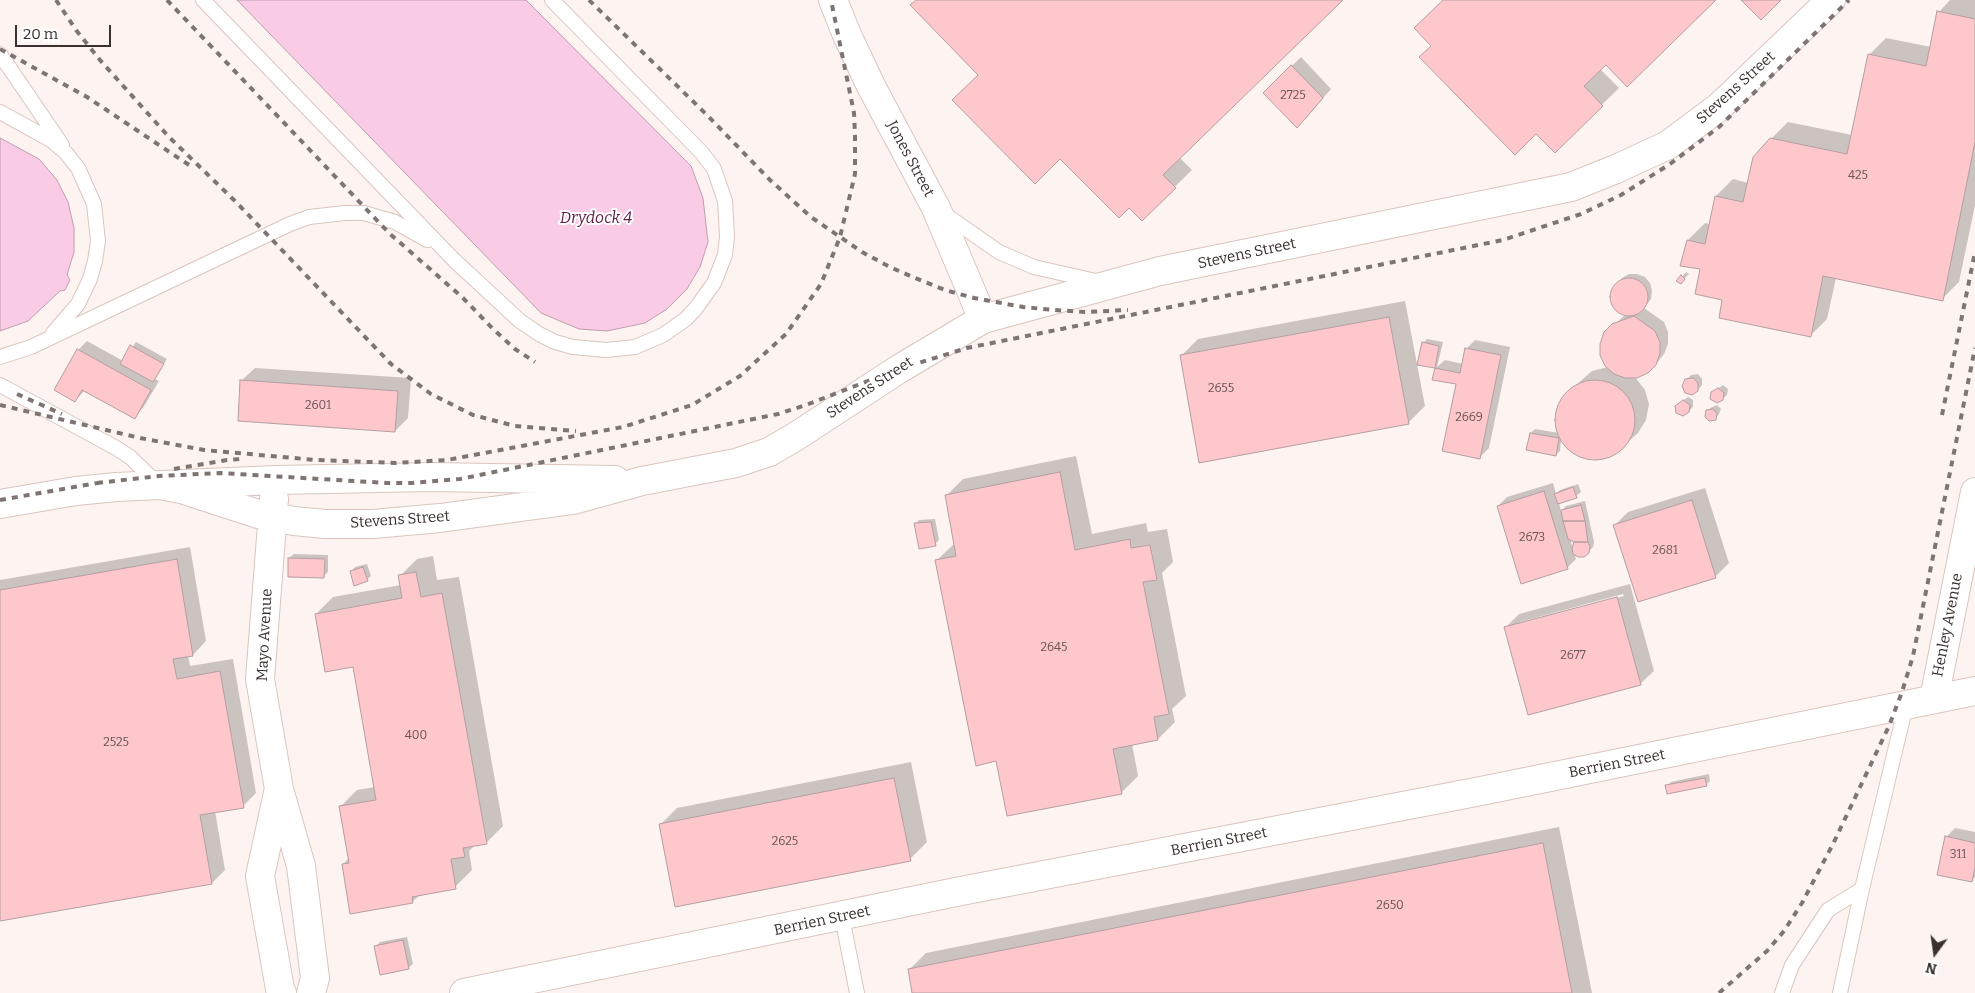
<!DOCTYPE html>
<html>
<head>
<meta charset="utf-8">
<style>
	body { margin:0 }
	#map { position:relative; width:1975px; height:993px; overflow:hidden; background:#fdf4f1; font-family:Bitter,serif }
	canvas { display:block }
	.north { position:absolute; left:1910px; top:928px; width:50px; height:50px; -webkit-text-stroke:4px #fff; paint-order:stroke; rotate:194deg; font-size:14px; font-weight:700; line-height:20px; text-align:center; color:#3a312f }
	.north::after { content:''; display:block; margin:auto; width:18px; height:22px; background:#3a312f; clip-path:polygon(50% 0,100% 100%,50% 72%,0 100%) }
	.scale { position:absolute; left:15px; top:25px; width:96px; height:22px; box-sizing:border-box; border:2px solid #3a312f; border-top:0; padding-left:6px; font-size:15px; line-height:18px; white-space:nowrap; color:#3a312f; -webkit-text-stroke:4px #fff; paint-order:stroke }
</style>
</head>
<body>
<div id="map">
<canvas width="1975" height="993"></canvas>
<div class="north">N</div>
<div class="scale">20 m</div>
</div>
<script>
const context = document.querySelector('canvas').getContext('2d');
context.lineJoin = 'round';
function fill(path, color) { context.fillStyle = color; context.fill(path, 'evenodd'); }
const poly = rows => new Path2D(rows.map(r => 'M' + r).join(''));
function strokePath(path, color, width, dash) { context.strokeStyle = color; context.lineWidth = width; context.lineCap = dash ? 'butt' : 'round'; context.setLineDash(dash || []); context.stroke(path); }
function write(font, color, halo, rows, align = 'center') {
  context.font = font + ' Bitter,serif'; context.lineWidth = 4; context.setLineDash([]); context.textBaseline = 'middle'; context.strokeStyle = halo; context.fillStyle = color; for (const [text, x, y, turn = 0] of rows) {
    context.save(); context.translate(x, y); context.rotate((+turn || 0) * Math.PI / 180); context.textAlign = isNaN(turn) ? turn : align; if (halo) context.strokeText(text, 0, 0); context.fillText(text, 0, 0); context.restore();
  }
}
const water = poly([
	[237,0,526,0,691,166,703,198,708,242,700,267,687,289,667,309,645,323,607,331,579,329,541,313,237,0],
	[0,138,39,159,57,180,68,202,74,228,74,252,67,275,70,280,65,290,60,291,28,321,0,331,0,138]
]);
fill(water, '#f9cbe4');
strokePath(water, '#c09dae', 1);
fill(poly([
	[917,0,1341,0,1179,157,1192,170,1142,219,979,74],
	[1444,0,1714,0,1606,63,1600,69,1619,88,1555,151,1536,132,1433,46],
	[1950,0,1975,0,1975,205,1959,282,1942,299,1836,278,1827,319,1810,336,1724,299,1702,268,1688,240,1705,223,1710,224,1716,196,1733,179,1748,183,1771,139,1788,122,1852,135,1869,55,1886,38,1931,47,1939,12],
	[1301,57,1331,89,1306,118,1264,93],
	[1686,272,1689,274,1685,278,1681,283,1678,281],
	[1629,274,1637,274,1645,277,1650,283,1652,291,1651,299,1644,308,1664,322,1668,332,1668,344,1664,354,1657,363,1635,377,1645,390,1649,404,1646,420,1638,433,1612,456,1597,460,1582,457,1569,450,1561,439,1560,451,1556,455,1531,433,1535,429,1559,433,1556,422,1558,407,1566,394,1592,371,1608,367,1605,333,1626,314,1619,312,1614,305,1611,297,1613,289,1622,278],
	[1405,301,1425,406,1408,423,1181,356,1198,339],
	[1427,339,1443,342,1437,367,1445,360,1463,364,1466,349,1475,340,1510,347,1489,448,1480,457,1457,383,1434,379,1436,367,1419,364,1423,343],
	[87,341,123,361,136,342,167,359,155,379,159,381,143,408,134,417,85,390,75,401,78,350],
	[255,368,411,378,408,418,395,431,241,381],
	[1698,374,1702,379,1702,385,1698,390,1686,380,1691,375],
	[1723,385,1728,389,1727,395,1722,399,1712,393],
	[1688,397,1693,400,1693,407,1689,411,1681,402],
	[1717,405,1721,409,1719,414,1715,419,1707,411,1712,407],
	[1076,456,1092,534,1146,523,1148,532,1167,529,1173,562,1162,573,1186,696,1172,709,1175,722,1158,739,1132,744,1138,776,1121,793,997,760,937,560,955,543,946,496,963,479],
	[1553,483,1556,494,1560,490,1578,484,1581,492,1576,496,1559,503,1561,511,1566,506,1585,501,1594,542,1593,547,1588,552,1574,553,1576,559,1567,568,1498,506,1507,497],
	[1570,539,1575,542,1573,548],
	[1705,488,1729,563,1716,576,1615,525,1628,512],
	[935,519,939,540,935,544,915,524,919,520],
	[190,547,206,641,193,655,188,655,190,666,233,659,256,793,243,806,215,811,225,870,212,883,0,920,0,580],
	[294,554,328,555,328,572,324,576,289,558],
	[433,556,437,580,459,577,503,826,486,843,475,845,469,851,472,870,455,887,421,894,412,902,343,864,349,858,340,807,357,790,375,787,354,666,316,614,333,597,401,585,400,576,417,559],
	[367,564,371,576,367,580,351,572,355,567],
	[1630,584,1654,671,1640,684,1506,627,1519,614],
	[1623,594,1624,596,1520,624,1520,622],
	[911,762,927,842,910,859,660,825,677,808],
	[1709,774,1710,781,1706,785,1667,786,1671,782],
	[1559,827,1592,993,914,993,909,970,926,953],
	[1955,828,1975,832,1975,877,1971,881,1946,837],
	[407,937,413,964,408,968,376,946,380,942]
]), '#0003');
const building = poly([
	[916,0,1343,0,1163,175,1176,188,1142,221,1129,208,1119,218,1060,159,1035,184,952,100,978,75,910,5,916,0],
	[1443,0,1716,0,1627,87,1606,65,1584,86,1603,106,1555,153,1536,134,1515,155,1419,57,1431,46,1414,28,1443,0],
	[1741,0,1781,0,1761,20,1741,0],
	[1937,11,1975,19,1975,142,1943,301,1823,276,1811,337,1719,318,1722,300,1695,294,1700,269,1680,266,1687,240,1705,244,1715,196,1743,202,1753,157,1770,138,1847,154,1868,54,1926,66,1937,11],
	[1291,65,1323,98,1297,128,1263,93,1291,65],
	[1681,275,1685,279,1681,284,1676,281,1681,275],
	'1610 297a19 19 0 1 1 38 0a19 19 0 1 1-38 0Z',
	[1634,316,1655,331,1660,342,1660,353,1656,365,1648,373,1637,378,1625,378,1614,374,1605,366,1600,355,1600,344,1604,332,1612,324,1634,316],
	[1389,317,1409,424,1199,463,1180,355,1389,317],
	[1422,342,1439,346,1435,368,1417,365,1422,342],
	[130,345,164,364,153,382,120,364,130,345],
	[1465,348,1501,355,1480,459,1442,451,1456,384,1432,380,1435,368,1460,373,1465,348],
	[77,349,151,390,135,419,82,390,75,402,54,390,77,349],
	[1693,378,1698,383,1698,391,1692,395,1685,393,1682,386,1685,379,1693,378],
	'1555 420a40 40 0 1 1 80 0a40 40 0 1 1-80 0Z',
	[240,380,398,391,395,432,238,421,240,380],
	[1718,388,1724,393,1723,400,1717,403,1710,399,1711,392,1718,388],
	[1683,400,1690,405,1689,412,1683,416,1676,413,1675,406,1683,400],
	[1713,409,1717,414,1716,420,1709,421,1705,417,1706,410,1713,409],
	[1530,433,1559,438,1556,456,1526,450,1530,433],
	[1060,472,1075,550,1130,539,1131,548,1150,545,1157,580,1143,582,1169,714,1154,717,1158,740,1113,749,1122,794,1007,816,996,761,976,766,935,560,956,556,945,495,1060,472],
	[1573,487,1577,498,1558,504,1554,494,1573,487],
	[1544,491,1568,569,1521,584,1497,506,1544,491],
	[1692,500,1716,578,1638,602,1613,525,1692,500],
	[1581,505,1585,521,1563,521,1561,510,1581,505],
	[1563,521,1585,521,1588,542,1574,542,1568,539,1563,521],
	[931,522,936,546,919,549,914,523,931,522],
	[1574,542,1588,542,1590,547,1589,553,1584,557,1578,557,1573,554,1572,548,1574,542],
	[288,558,325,559,324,578,288,577,288,558],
	[177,559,193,656,173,659,177,679,220,671,244,808,200,815,212,884,0,921,0,590,177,559],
	[363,567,368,581,354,586,350,571,363,567],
	[416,572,421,597,442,593,487,844,463,848,465,857,451,859,456,889,412,897,413,903,350,914,342,864,349,863,339,806,376,800,353,667,325,672,315,614,402,598,398,575,416,572],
	[1617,597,1641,685,1528,715,1504,627,1617,597],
	[894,778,911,861,675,907,659,824,894,778],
	[1705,778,1707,786,1667,794,1665,785,1705,778],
	[1945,836,1975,843,1975,867,1972,882,1937,875,1945,836],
	[1543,843,1572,993,912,993,908,969,1543,843],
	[403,940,409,969,380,975,374,946,403,940]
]);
fill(building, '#fdc7cc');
strokePath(building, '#b49ea0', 1);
const lane = poly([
	[203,0,454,260,520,321,539,334,555,342,573,347,606,350,635,347,663,335,686,319,696,308,714,283,725,255,727,236,725,201,714,169,702,153,552,0],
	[0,54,62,145],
	[0,112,51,140,66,153,78,168,94,204,98,241,95,261,90,279,78,304,53,333],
	[943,213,999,252,1034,267,1100,282],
	[0,357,31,347,290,224,309,217,345,213,364,213,395,222,427,240],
	[0,385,116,448,130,457,159,485],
	[842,917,857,993],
	[1782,993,1792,965,1828,910,1862,889],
	[1840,993,1862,889,1906,705]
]);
const street = poly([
	[833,0,847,35,871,86,936,208,983,319],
	[159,485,181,489,258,514,294,521,325,524,373,524,440,518,573,500,642,481,736,463,769,452,795,437,899,369,983,319,1160,271,1571,187,1616,169,1668,145,1719,107,1831,0],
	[274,499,260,679,279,789,301,866,315,978,311,993],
	[0,504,76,491,116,487,276,480,431,477,615,480],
	[1934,699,1975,492],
	[278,793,260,876,280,989,282,993],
	[464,993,956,892,1481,791,1975,691]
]);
strokePath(lane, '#dbc5be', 16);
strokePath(street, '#dbc5be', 30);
strokePath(lane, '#fff', 14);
strokePath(street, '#fff', 28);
strokePath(poly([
	[56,0,76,30,100,60,168,136,236,202,391,364,431,394,473,415,515,426,576,431],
	[167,0,389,233,463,298,493,329,515,349,535,362],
	[589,0,707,115,770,180,811,217,862,252,890,267,915,278,945,290,974,298,1023,307,1054,310,1085,312,1128,310],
	[0,49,87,97,189,165],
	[17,394,62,414],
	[0,405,140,438,204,450,316,460,396,463,447,460,623,427,692,405,740,376,786,334,821,284,840,237,855,174,855,135,854,113,831,0],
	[1942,415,1975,252],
	[174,469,227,460,241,459],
	[97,483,159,476,220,473,387,483,412,483,460,479,778,414,806,405,899,369,967,348,1503,240,1581,214,1621,195,1670,164,1719,127,1849,0],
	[0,500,103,482],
	[1719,993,1767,951,1784,931,1802,903,1833,844,1889,726,1902,692,1913,656,1975,348]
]), '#7e7573', 4, [6, 6]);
write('12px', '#6b5656', null, [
	["2725",1293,96],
	["425",1858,176],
	["2655",1221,389],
	["2601",318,406],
	["2669",1469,418],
	["2673",1532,538],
	["2681",1665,551],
	["2645",1054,648],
	["2677",1573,656],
	["400",416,736],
	["2525",116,743],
	["2625",785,842],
	["311",1958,855],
	["2650",1390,906]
]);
write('15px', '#3a312f', '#fff', [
	["Stevens Street",1736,88,-42],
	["Jones Street",910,159,62],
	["Stevens Street",1247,254,-12],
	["Stevens Street",870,388,-33],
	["Stevens Street",400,520,-4],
	["Henley Avenue",1948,625,-79],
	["Mayo Avenue",265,635,-87],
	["Berrien Street",1617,764,-11],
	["Berrien Street",1219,842,-11],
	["Berrien Street",822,921,-12]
]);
write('italic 16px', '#5f1e47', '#fff', [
	["Drydock 4",596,219]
]);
</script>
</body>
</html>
